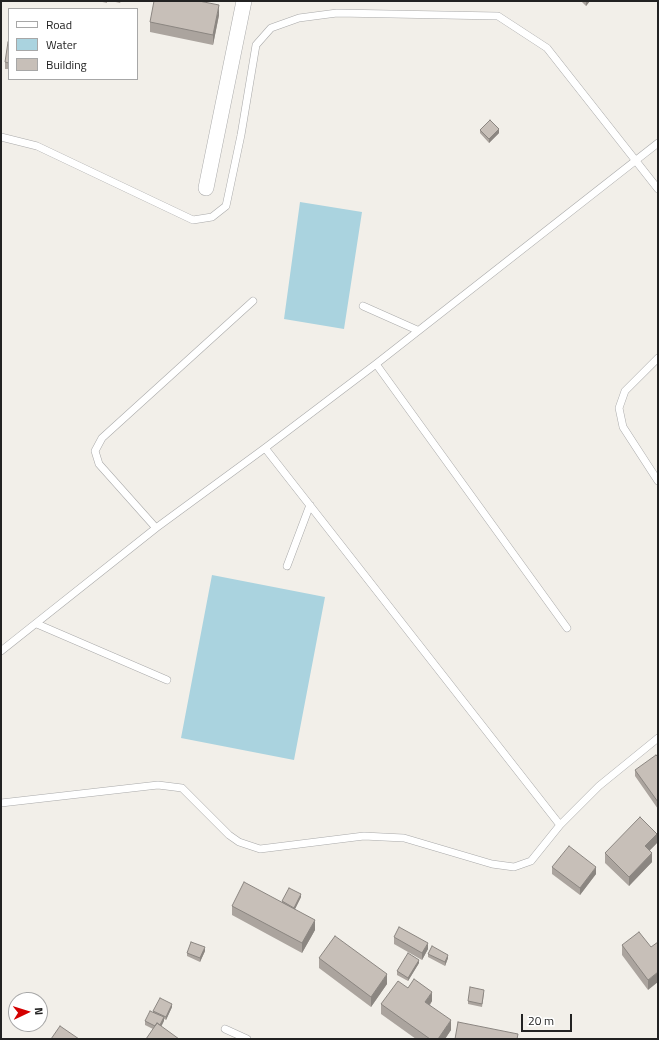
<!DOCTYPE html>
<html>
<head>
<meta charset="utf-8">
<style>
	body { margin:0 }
	#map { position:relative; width:659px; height:1040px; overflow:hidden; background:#f2efe9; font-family:"Titillium Web",sans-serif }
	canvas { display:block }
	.frame { position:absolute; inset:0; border:2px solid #222; pointer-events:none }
	.legend { position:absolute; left:8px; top:8px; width:130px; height:72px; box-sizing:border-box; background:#fff; border:1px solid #a7a7a7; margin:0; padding:5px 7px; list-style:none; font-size:12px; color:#222 }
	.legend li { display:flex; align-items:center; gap:8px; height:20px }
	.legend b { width:20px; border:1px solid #a7a7a7 }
	.north { position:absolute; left:8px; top:992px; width:40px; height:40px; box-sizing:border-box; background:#fff; border:1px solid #a7a7a7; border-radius:50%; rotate:86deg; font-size:11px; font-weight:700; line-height:16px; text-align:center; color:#222 }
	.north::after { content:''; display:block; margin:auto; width:14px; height:18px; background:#d40000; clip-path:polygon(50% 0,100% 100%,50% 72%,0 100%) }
	.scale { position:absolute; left:521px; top:1014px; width:51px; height:18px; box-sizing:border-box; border:2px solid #222; border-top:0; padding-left:5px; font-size:12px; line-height:14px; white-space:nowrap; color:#222; -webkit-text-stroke:3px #fff; paint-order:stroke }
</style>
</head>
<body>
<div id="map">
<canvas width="659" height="1040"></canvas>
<div class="frame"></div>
<ul class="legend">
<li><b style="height:5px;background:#fff"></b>Road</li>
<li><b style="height:11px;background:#aad3df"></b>Water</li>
<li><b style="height:11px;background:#c7bfb8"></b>Building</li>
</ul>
<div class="north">N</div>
<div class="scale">20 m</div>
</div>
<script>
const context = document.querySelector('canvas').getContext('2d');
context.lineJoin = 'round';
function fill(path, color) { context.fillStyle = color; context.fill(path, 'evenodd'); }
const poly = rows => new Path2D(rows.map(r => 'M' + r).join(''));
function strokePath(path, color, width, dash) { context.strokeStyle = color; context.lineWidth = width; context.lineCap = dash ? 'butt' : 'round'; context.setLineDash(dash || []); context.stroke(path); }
fill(poly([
	[300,202,362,212,344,329,284,319],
	[212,575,325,597,294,760,181,738]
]), '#aad3df');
const lane = poly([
	[1,137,37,146,193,220,212,217,226,206,241,135,256,45,271,28,299,18,337,13,498,16,547,48,658,189],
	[363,306,417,330],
	[658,358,625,391,619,408,623,427,658,481],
	[376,364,567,628],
	[265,448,560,825],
	[156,528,99,464,95,451,102,438,253,301],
	[287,566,310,505],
	[37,624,167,680],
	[1,651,156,528,265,448,376,364,658,143],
	[1,803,158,785,182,788,229,835,239,842,260,849,364,836,383,837,404,838,492,864,514,867,531,861,560,825,599,786,658,738],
	[225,1029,247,1039]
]);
const street = poly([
	[206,188,244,1]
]);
strokePath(lane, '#a9a9a9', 8);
strokePath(street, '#a9a9a9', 16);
strokePath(lane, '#fff', 7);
strokePath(street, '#fff', 15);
fill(poly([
	[98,1,107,1,107,3],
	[111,1,121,1,120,3],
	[581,1,590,1,586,6],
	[219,15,213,45,150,32,150,22],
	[9,42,9,69,5,69,5,62],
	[480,130,499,133,489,143,480,133],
	[658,757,658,809,635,776,635,770],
	[657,843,650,850,652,862,629,886,605,863,605,853],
	[552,867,596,874,580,895,552,874],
	[301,897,295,909,315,930,302,953,232,915,232,906,282,902,282,901],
	[394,937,428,949,422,960,394,944],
	[622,945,651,947,648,990,622,955],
	[205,951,200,962,187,956,187,953],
	[428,954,448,958,445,966,428,957],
	[319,958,387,984,371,1007,319,968],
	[419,963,408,981,397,975,397,971],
	[408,988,432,1001,430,1005,451,1030,445,1039,416,1039,381,1014,381,1004],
	[484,993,482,1007,468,1004,468,1001],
	[172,1007,166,1020,164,1019,161,1026,153,1029,145,1025,145,1021,153,1012,153,1011]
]), '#aba49e');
fill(poly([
	[586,1,590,1,586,6],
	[219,5,219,15,213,45,213,35],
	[499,129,499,133,489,143,489,139],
	[657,834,657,843,645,855,645,846],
	[652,853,652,862,629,886,629,877],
	[596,867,596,874,580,895,580,888],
	[301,894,301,897,294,911,294,908],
	[315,920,315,930,302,953,302,943],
	[428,943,428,949,422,960,422,953],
	[205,947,205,951,200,962,200,958],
	[448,955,448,958,445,966,445,962],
	[419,960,419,963,408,981,408,978],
	[658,972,658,982,648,990,648,980],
	[387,974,387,984,371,1007,371,997],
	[432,992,432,1001,425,1011,425,1002],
	[172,1004,172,1007,166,1020,166,1017],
	[164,1017,164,1021,159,1031,159,1028],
	[451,1020,451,1030,445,1039,438,1039]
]), '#8b8681');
const building = poly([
	[154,1,199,1,219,5,213,35,150,22,154,1],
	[8,42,9,42,9,63,5,62,8,42],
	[490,120,499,129,489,139,480,130,490,120],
	[656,755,658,757,658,802,635,770,656,755],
	[640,817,657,834,645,846,652,853,629,877,605,853,640,817],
	[569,846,596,867,580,888,552,867,569,846],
	[244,882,315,920,302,943,232,906,244,882],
	[289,888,301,894,294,908,282,901,289,888],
	[399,927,428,943,422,953,394,937,399,927],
	[639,932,651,947,658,942,658,972,648,980,622,945,639,932],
	[335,936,387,974,371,997,319,958,335,936],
	[191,942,205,947,200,958,187,953,191,942],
	[432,946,448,955,445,962,428,954,432,946],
	[408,953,419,960,408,978,397,971,408,953],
	[414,979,432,992,425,1002,451,1020,438,1039,430,1039,381,1004,398,981,408,988,414,979],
	[470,987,484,990,482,1004,468,1001,470,987],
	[160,998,172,1004,166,1017,153,1011,160,998],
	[150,1011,164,1017,160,1025,157,1023,155,1026,145,1021,150,1011],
	[458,1022,518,1034,517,1039,455,1039,458,1022],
	[157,1023,179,1039,146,1039,157,1023],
	[60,1026,79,1039,51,1039,60,1026]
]);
fill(building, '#c7bfb8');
strokePath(building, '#8b8681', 1);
</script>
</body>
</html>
